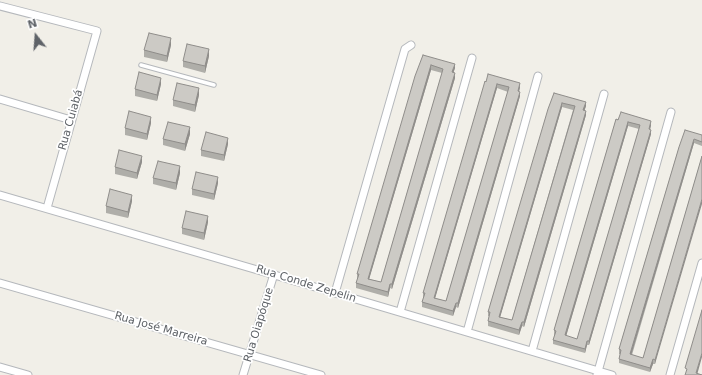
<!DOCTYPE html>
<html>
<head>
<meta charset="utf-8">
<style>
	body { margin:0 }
	#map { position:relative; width:702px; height:375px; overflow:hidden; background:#f1efe8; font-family:"DejaVu Sans",sans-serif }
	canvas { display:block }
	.north { position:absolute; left:16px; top:16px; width:40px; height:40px; -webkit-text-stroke:3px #fff; paint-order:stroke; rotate:343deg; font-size:11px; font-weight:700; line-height:16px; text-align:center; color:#5f6368 }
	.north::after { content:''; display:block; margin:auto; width:14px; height:18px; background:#5f6368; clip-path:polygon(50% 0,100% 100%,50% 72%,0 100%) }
</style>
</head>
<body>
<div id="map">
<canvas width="702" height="375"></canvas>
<div class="north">N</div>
</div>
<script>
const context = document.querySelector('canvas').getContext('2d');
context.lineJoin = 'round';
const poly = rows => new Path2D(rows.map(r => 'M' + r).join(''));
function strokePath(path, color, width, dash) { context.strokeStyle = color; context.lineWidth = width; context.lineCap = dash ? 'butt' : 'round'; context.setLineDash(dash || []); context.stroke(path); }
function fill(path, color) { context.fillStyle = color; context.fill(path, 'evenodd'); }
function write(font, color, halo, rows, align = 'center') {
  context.font = font + ' "DejaVu Sans",sans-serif'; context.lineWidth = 3.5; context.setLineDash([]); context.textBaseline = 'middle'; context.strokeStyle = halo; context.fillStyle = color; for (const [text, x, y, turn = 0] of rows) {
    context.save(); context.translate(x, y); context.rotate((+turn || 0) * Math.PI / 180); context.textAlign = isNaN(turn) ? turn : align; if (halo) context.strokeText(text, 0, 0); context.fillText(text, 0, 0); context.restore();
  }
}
const service = poly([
	[141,65,214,85]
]);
const minor = poly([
	[0,6,97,31,47,208],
	[0,99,71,120],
	[0,195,261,271,612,375],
	[0,283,321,375],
	[335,293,405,49,411,45],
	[400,312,472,58],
	[467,332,538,76],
	[532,351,604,94],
	[0,367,28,375],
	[243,375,274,274],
	[597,375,671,112],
	[670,375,702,263]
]);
strokePath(service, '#b5b8bc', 5.5);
strokePath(minor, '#b5b8bc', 9);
strokePath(service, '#fff', 3.5);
strokePath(minor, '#fff', 7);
fill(poly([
	[171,45,167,62,144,57,144,50],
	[423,55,455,68,453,73,455,78,392,289,390,288,388,297,356,288,356,283,358,278,357,278,357,274],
	[431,70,442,73,381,282,369,279],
	[209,56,205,73,183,67,183,61],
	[486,82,520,87,519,92,520,96,458,308,456,307,453,316,422,307,422,302,424,297,423,297,423,293],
	[497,88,508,92,446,301,435,298],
	[161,84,157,101,135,96,135,89],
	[554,93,586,106,584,111,586,115,524,327,522,326,519,335,488,326,488,321,489,316,488,316,488,312],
	[562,107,573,110,512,320,500,317],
	[199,95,195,112,173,106,173,100],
	[616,119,651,125,650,130,651,134,589,345,587,345,585,353,553,344,553,340,555,335,554,335,554,330],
	[628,126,639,129,577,339,566,336],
	[151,123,147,140,125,135,125,128],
	[190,134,185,151,163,145,163,139],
	[702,135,702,146,694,143,632,355,643,358,702,156,655,364,653,364,650,372,619,363,619,359,620,354,619,354,619,349,679,147],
	[228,144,224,161,201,156,201,150],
	[142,162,137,179,115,174,115,167],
	[180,173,176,190,153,184,153,178],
	[218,183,214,200,192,195,192,189],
	[132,201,128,218,106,213,106,206],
	[208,222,204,240,182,234,182,228]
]), '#afaea9');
fill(poly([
	[171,38,171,45,167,62,167,56],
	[209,49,209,56,205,73,205,66],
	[455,64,455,68,452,77,452,72],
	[431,65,431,70,368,283,368,279],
	[455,73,455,78,392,289,392,284],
	[161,78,161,84,157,101,157,95],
	[520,83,520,87,518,96,518,91],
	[497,84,497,88,434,302,434,298],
	[199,88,199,95,195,112,195,105],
	[520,92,520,96,458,308,458,303],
	[586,102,586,106,583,115,583,110],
	[562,103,562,107,499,321,499,317],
	[586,111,586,115,524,327,524,322],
	[151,117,151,123,147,140,147,134],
	[651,121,651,125,649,134,649,129],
	[628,122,628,126,565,340,565,335],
	[190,127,190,134,185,151,185,144],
	[651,130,651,134,589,345,589,341],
	[228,138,228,144,224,161,224,155],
	[694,139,694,143,630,359,630,354],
	[142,156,142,162,137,179,137,173],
	[180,166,180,173,176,190,176,183],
	[218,177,218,183,214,200,214,194],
	[132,195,132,201,128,218,128,212],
	[702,199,702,204,655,364,655,360],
	[208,216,208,222,204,240,204,233],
	[390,284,390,288,388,297,388,292],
	[456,303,456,307,453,316,453,311],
	[522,322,522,326,519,335,519,330],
	[587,341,587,345,585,353,585,349],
	[702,353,702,357,697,375,696,373],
	[653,359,653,364,650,372,650,368]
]), '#8f8d8a');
const building = poly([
	[149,33,171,38,167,56,144,50,149,33],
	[187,44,209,49,205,66,183,61,187,44],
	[423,55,455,64,452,72,455,73,392,284,390,284,388,292,356,283,359,274,357,274,415,76,423,55],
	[431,65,443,69,381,282,368,279,431,65],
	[139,72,161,78,157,95,135,89,139,72],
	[488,74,520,83,518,91,520,92,458,303,456,303,453,311,422,302,425,293,423,293,485,81,486,82,488,74],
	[497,84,509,87,446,301,434,298,497,84],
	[177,83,199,88,195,105,173,100,177,83],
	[554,93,586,102,583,110,586,111,524,322,522,322,519,330,488,321,490,312,488,312,548,109,554,93],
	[562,103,575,106,512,320,499,317,562,103],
	[129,111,151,117,147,134,125,128,129,111],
	[621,112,651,121,649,129,651,130,589,341,587,341,585,349,553,340,556,331,554,330,616,119,618,120,621,112],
	[628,122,640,125,577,339,565,335,628,122],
	[168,122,190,127,185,144,163,139,168,122],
	[685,130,702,135,702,142,694,139,630,354,643,358,702,156,702,199,655,360,653,359,650,368,619,359,621,350,619,349,679,147,685,130],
	[206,132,228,138,224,155,201,150,206,132],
	[119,150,142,156,137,173,115,167,119,150],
	[158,161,180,166,176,183,153,178,158,161],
	[196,172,218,177,214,194,192,189,196,172],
	[110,189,132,195,128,212,106,206,110,189],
	[186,211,208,216,204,233,182,228,186,211],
	[702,310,702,353,696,373,702,375,685,375,687,369,685,368,702,310]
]);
fill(building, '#cccac5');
strokePath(building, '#8f8d8a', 1);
write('11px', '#5f6368', '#fff', [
	["Rua Cuiabá",71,120,-74],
	["Rua Conde Zepelin",306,284,17],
	["Rua Oiapóque",259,325,-73],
	["Rua José Marreira",161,329,16]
]);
</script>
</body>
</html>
